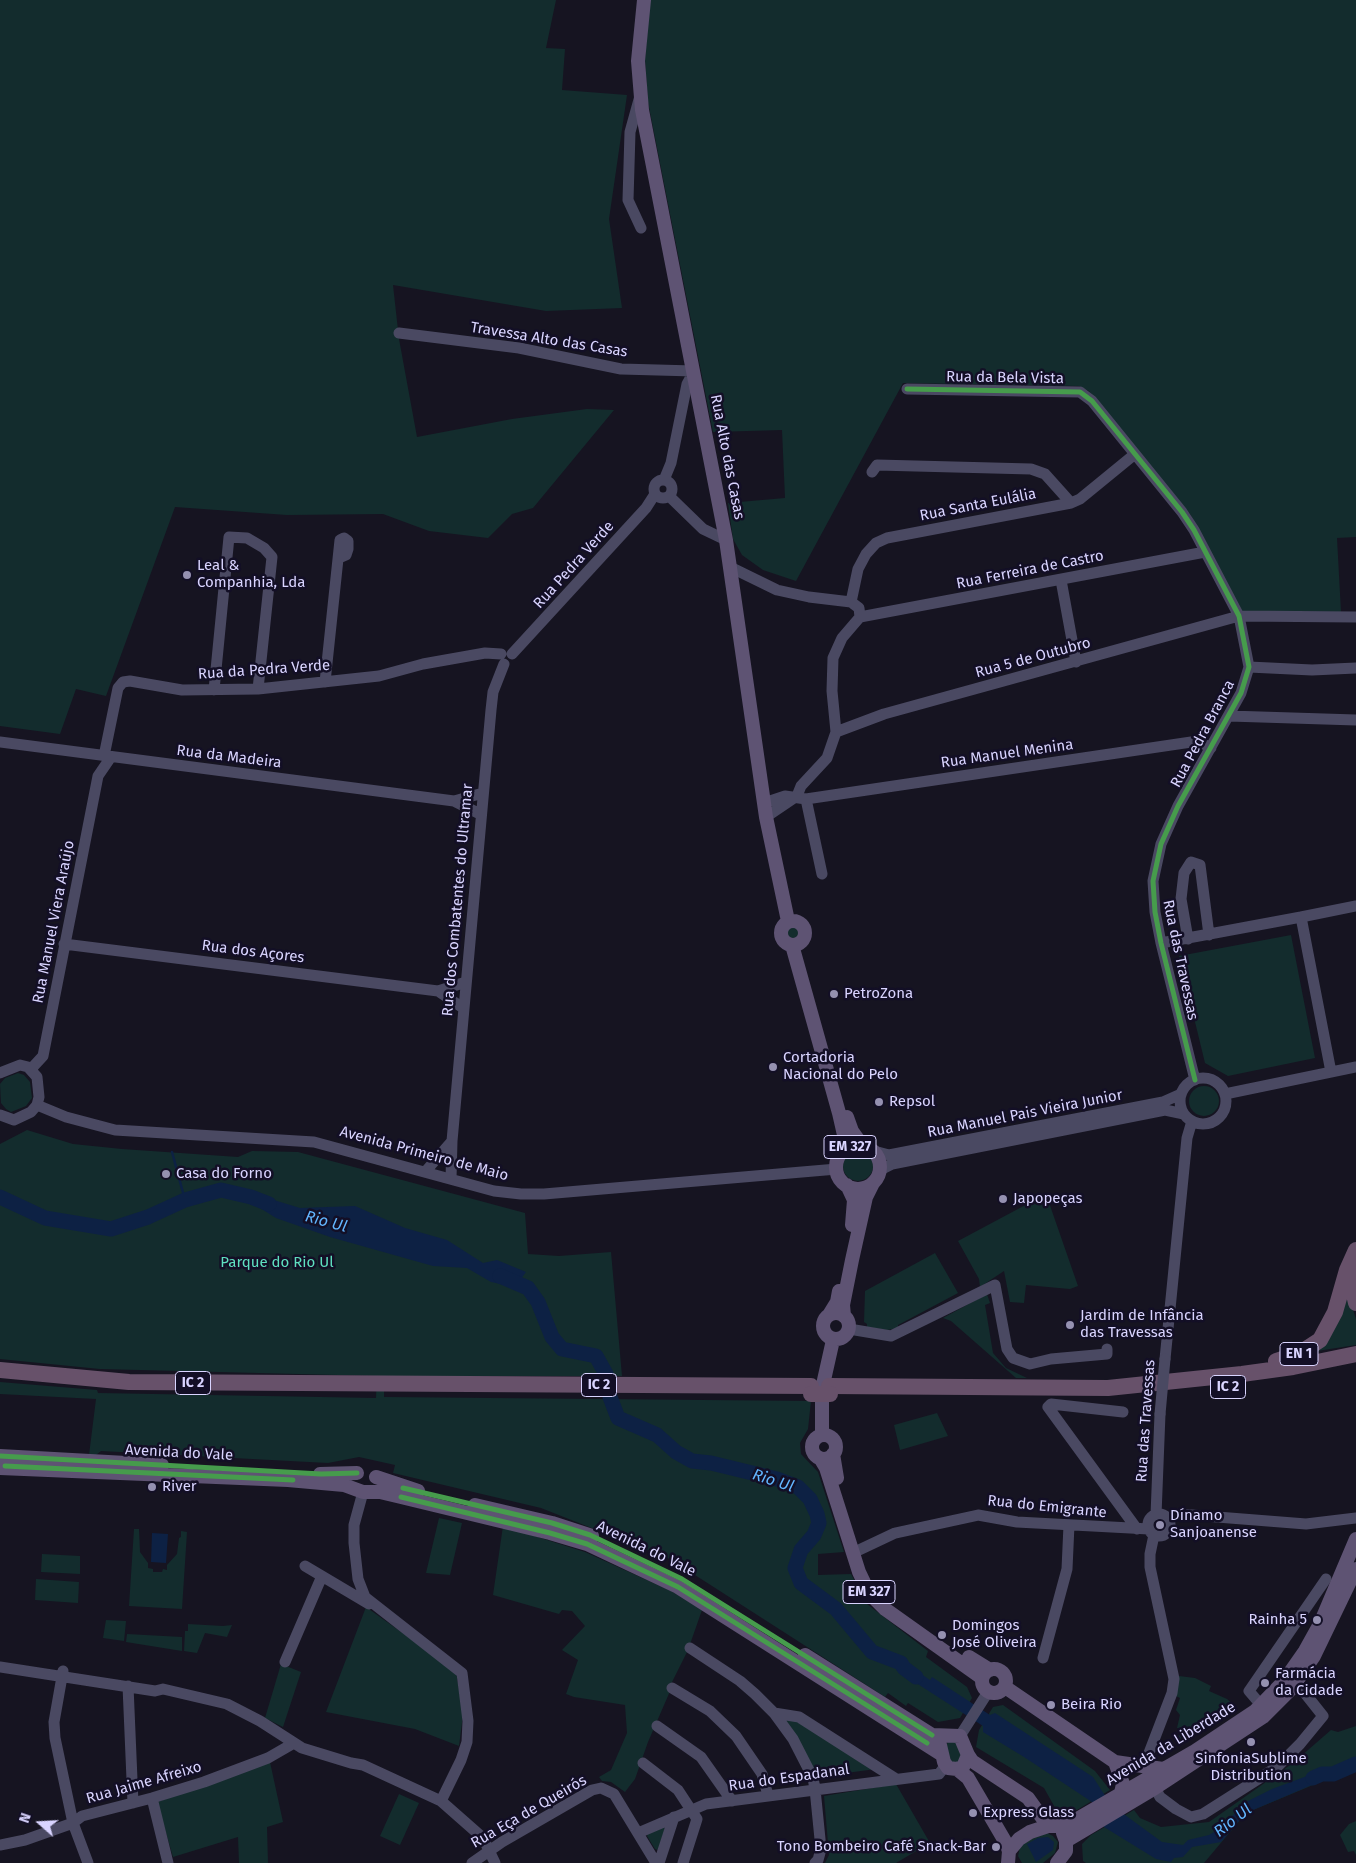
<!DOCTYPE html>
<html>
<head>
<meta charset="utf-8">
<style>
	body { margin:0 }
	#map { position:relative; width:1356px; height:1863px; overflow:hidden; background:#161421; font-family:"Fira Sans",sans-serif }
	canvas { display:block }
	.north { position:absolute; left:15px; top:1798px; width:50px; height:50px; -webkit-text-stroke:4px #130f26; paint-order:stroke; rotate:289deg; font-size:14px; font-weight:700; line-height:20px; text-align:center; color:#d9d4ff }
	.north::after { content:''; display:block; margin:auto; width:18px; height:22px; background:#d9d4ff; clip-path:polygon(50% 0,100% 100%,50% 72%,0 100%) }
</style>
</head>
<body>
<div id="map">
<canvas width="1356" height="1863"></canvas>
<div class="north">N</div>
</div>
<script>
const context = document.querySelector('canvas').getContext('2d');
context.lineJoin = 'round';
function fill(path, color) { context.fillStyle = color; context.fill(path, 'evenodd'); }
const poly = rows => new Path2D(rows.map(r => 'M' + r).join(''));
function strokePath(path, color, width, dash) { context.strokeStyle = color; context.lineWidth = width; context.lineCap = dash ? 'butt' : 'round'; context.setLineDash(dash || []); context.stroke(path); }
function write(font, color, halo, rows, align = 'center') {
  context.font = font + ' "Fira Sans",sans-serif'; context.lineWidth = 5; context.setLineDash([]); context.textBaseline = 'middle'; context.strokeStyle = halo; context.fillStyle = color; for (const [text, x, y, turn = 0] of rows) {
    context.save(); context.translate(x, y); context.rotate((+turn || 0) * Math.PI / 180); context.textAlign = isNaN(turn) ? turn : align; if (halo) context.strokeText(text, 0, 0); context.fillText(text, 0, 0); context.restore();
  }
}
fill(poly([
	[0,0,556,0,546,48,565,49,562,90,627,95,609,219,622,308,546,311,393,285,399,339,417,437,512,419,587,409,614,410,533,508,512,514,488,538,429,531,383,514,287,515,175,507,106,696,76,689,60,734,0,726],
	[650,0,1356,0,1356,537,1337,538,1341,612,1241,611,1190,514,1089,391,1079,386,903,383,796,581,763,570,742,555,733,539,728,503,785,498,782,430,713,432,648,102,645,59],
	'786 933a7 7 0 1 1 14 0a7 7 0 1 1-14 0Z',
	[1291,935,1315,1058,1228,1076,1205,1063,1179,956],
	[18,1073,24,1075,30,1082,32,1098,26,1106,11,1112,6,1109,1,1103,0,1084,5,1078],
	'1189 1101a15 15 0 1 1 30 0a15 15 0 1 1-30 0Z',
	[27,1130,73,1144,122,1149,238,1157,252,1151,298,1152,525,1213,528,1254,559,1256,611,1252,622,1376,384,1376,384,1397,811,1401,808,1429,800,1443,801,1454,818,1472,844,1552,818,1554,818,1575,851,1574,867,1604,928,1651,926,1657,967,1687,972,1698,960,1718,938,1722,908,1703,906,1706,888,1693,885,1697,670,1559,541,1508,393,1473,395,1465,359,1457,328,1463,101,1451,96,1455,89,1455,96,1399,0,1394,0,1382,97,1390,98,1393,376,1398,377,1376,100,1369,0,1359,0,1144],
	'843 1166a15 15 0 1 1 30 0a15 15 0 1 1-30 0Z',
	[1046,1194,1078,1286,1070,1289,1026,1285,1024,1303,1010,1302,1004,1271,980,1287,979,1279,958,1241],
	[935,1253,958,1293,898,1325,898,1328,887,1330,867,1327,867,1324,864,1322,865,1291],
	[1350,1276,1351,1304,1356,1319,1356,1345,1317,1351],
	[987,1294,990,1303,985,1305,993,1353,1006,1368,1027,1378,1016,1378,951,1321,943,1318],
	[937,1413,948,1436,900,1450,894,1425],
	[439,1518,462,1523,450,1575,426,1573],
	[503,1526,585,1552,671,1591,702,1610,688,1650,671,1684,671,1689,648,1742,635,1779,625,1792,611,1782,602,1781,599,1777,611,1770,627,1733,625,1705,574,1697,566,1694,578,1660,562,1650,585,1626,572,1611,562,1610,559,1614,493,1595],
	[134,1529,139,1529,140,1552,148,1563,148,1568,153,1569,153,1572,162,1572,163,1569,167,1570,167,1565,177,1554,179,1538,181,1537,181,1531,187,1532,182,1609,129,1606],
	[42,1554,80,1556,80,1574,41,1572],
	[36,1579,79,1582,78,1603,35,1600],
	[366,1607,456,1671,463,1715,459,1746,415,1729,326,1712],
	[106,1620,126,1621,124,1641,103,1638],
	[188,1624,223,1626,232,1625,227,1637,205,1633,197,1653,184,1651,185,1631,188,1631],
	[127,1634,182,1637,182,1651,126,1642],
	[281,1664,301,1672,283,1727,265,1718],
	[1179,1676,1195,1678,1211,1686,1209,1691,1227,1699,1234,1705,1227,1717,1178,1743,1175,1736,1180,1735,1181,1729,1177,1728,1180,1715,1176,1710,1180,1698,1176,1696],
	[1003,1705,1095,1771,1110,1790,1067,1816,1058,1813,1044,1788,976,1747,979,1730,993,1707],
	[782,1718,798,1721,876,1769,816,1777],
	[1356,1726,1356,1767,1246,1813,1204,1863,1086,1863,1083,1861,1082,1844,1091,1835,1134,1810,1140,1818,1161,1827,1209,1822,1293,1763,1331,1730,1338,1732],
	[949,1740,955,1740,962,1757,957,1763,952,1762,947,1756,946,1746],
	[270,1762,283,1822,267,1827,268,1863,239,1863,238,1837,173,1857,157,1802],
	[896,1784,930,1843,896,1863,825,1863,829,1855,824,1796],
	[399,1794,419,1803,400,1845,380,1836],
	[1356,1821,1356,1855,1354,1851,1348,1852,1340,1835,1349,1824],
	[664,1827,665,1828,658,1850,655,1849,647,1836,648,1833],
	[1045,1832,1053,1836,1058,1842,1055,1853,1043,1863,1022,1863,1018,1856,1020,1847,1027,1840]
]), '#132c2d');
fill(poly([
	[251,1197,264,1197,300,1208,355,1206,405,1228,447,1240,483,1263,497,1260,526,1272,515,1287,491,1282,467,1268,433,1266,330,1237,276,1218,252,1203],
	[152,1533,168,1534,166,1563,151,1562],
	[902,1661,930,1680,932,1677,990,1715,995,1713,1093,1777,1104,1794,1125,1815,1162,1842,1183,1845,1188,1840,1209,1835,1219,1829,1246,1802,1272,1789,1326,1769,1333,1776,1246,1813,1221,1842,1192,1847,1183,1857,1174,1858,1171,1862,1156,1859,1104,1827,1092,1802,1024,1757,983,1732,983,1726,896,1670],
	[1048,1837,1054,1842,1053,1850,1036,1862,1027,1844,1038,1838]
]), '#0d2144');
strokePath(poly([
	[172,1152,185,1200]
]), '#0d2144', 2.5);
strokePath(poly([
	[0,1197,45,1218,111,1229,148,1217,185,1200,221,1190,251,1197,269,1204],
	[500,1276,528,1288,538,1302,552,1337,562,1349,596,1356,606,1374,607,1379],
	[610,1397,618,1418,657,1435,676,1452,692,1461,711,1463,777,1479,798,1487,810,1499,817,1514,819,1523,814,1535,801,1550,795,1568,801,1583,836,1609,872,1652,901,1663,904,1668,916,1677],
	[1313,1778,1322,1774,1333,1774,1356,1764]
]), '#0d2144', 15);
strokePath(poly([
	[640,96,630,132,628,200,641,228],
	[399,333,519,348,621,369,694,371,687,384,671,463,664,480],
	[907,389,1080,392,1092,401,1182,512,1194,530,1239,616,1249,667,1241,693,1178,806,1161,844,1153,881,1155,912,1161,943,1195,1080],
	[872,472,877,465,1031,469,1045,474,1071,503],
	'654 489a9 9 0 1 1 18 0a9 9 0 1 1-18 0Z',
	[669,496,703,529,726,540],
	[730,567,777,590,809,597,851,602,859,608,860,617,842,638,833,658,832,691,836,732,827,758,801,786,797,796,766,817],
	[1061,580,1076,662],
	[851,602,858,569,866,554,876,543,887,538,1071,503,1080,499,1135,454],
	[860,617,1205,552],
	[512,654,646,508,655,494],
	[1249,667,1312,670,1356,668],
	[325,682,340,540,344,538,348,541,348,549,346,555,339,558],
	[214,690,229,537,247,538,264,548,272,557,258,689],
	[1229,716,1356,720],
	[836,732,884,714,1239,616,1356,617],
	[0,742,454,801,480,814],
	[104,756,118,688,123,682,130,681,182,690,258,689,379,676,423,664,485,653,501,654],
	[806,799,822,874],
	[454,801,483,793],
	[764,803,785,796,806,799,1198,741,1211,748],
	[1188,939,1181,899,1184,873,1191,862,1200,865,1209,935],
	[1161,943,1301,917],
	[64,944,438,991,466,982],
	[438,991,463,1008],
	[31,1069,43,1056,98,776,111,757],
	[1331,1072,1301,917,1356,906],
	[0,1073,20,1065,28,1067,37,1077,39,1097,37,1105,31,1112,14,1120,0,1115],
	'1180 1101a23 23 0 1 1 46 0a23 23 0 1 1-46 0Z',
	[1225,1094,1356,1067],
	[37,1105,66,1117,115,1130,314,1142,494,1191,521,1194,544,1194,837,1169],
	[874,1151,889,1155,1163,1102,1181,1094],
	[880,1170,892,1164,1165,1110,1184,1114],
	[425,1172,452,1141],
	[451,1179,452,1141,491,710,493,692,504,664],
	[849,1329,891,1336,995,1285,1007,1349,1013,1358,1030,1364,1051,1359,1107,1354,1107,1349],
	[1165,1359,1187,1138,1192,1121],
	[1123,1412,1051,1404,1048,1407,1137,1529],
	[363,1492,354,1525,354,1543,358,1579,365,1597,462,1673,468,1721,467,1742,461,1760,441,1801],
	'1148 1525a11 11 0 1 1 22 0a11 11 0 1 1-22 0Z',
	[1156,1515,1160,1414],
	[1168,1519,1179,1514,1306,1524,1356,1518],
	[859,1550,895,1533,978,1515,1017,1522,1149,1529],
	[305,1566,369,1604],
	[690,1648,740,1681,755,1694,774,1713,793,1739,813,1778,815,1789,821,1849,818,1860,815,1863],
	[1043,1658,1067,1569,1069,1525],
	[285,1662,322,1576],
	[0,1667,155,1691,163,1689,227,1704,260,1721,302,1748,351,1763,363,1765,441,1801,483,1838,495,1863],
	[63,1671,54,1722,55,1738,73,1823,88,1863],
	[128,1686,133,1803],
	[672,1688,710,1711,736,1736,762,1774,768,1795],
	[1261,1705,1249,1691,1326,1579],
	[774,1713,799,1717,896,1779],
	[657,1726,701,1757,732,1801],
	[960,1736,988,1692],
	[643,1763,678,1790,697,1819,683,1863],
	[1144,1766,1172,1693,1174,1679,1150,1567,1150,1554,1154,1535],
	[1155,1788,1160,1797,1176,1809,1191,1817,1203,1814,1277,1767,1300,1744,1323,1716,1296,1682],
	[152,1798,168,1863],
	[638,1833,706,1804,939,1774,946,1765],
	[0,1845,25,1840,73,1823,82,1816,152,1798,204,1782,268,1758,294,1743],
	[472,1863,502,1842,592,1790,601,1788,614,1794,656,1863],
	[659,1863,674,1817]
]), '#4a4962', 11);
strokePath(poly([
	[644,0,638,61,642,110,726,540,766,817,788,921],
	'781 933a12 12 0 1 1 24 0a12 12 0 1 1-24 0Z',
	[792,945,839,1113,844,1135,844,1151],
	[847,1117,852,1131,862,1145],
	'836 1167a22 22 0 1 1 44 0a22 22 0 1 1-44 0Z',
	[847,1185,854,1200,852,1225],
	'823 1326a13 13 0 1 1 26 0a13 13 0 1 1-26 0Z',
	[829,1315,837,1302,839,1291],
	[844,1316,843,1305,852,1260,866,1197,873,1183],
	[822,1435,822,1389,833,1340],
	'812 1447a12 12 0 1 1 24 0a12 12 0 1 1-24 0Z',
	[833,1454,837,1478],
	[0,1456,162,1465],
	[820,1458,826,1468,859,1572,869,1593,885,1609,982,1678],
	[0,1468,288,1480,344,1485,363,1492,380,1492,401,1497,550,1533,587,1544,678,1587,941,1754],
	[320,1474,357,1473],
	[376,1477,418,1491],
	[475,1505,552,1523,592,1536],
	[805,1655,932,1735,960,1736,968,1755,963,1767,957,1769],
	[969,1657,990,1670],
	'982 1681a12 12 0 1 1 24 0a12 12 0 1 1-24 0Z',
	[1005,1687,1115,1762,1163,1769],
	[940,1745,944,1762,948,1768,957,1769,968,1778,1006,1843,1009,1851],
	[968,1755,972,1761,1028,1798,1048,1826],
	[1115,1762,1123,1784,1121,1793],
	[1066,1841,1155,1788,1263,1717,1292,1688,1314,1656,1356,1569],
	[1008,1863,1009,1851,1019,1839,1030,1832,1048,1826,1065,1826,1195,1751,1255,1711,1284,1681,1305,1651,1320,1624,1356,1539],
	[1057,1863,1066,1851,1066,1841,1063,1833]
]), '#5e5373', 14);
strokePath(poly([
	[1356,1271,1353,1290,1356,1303],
	[1276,1361,1300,1353,1320,1340,1335,1312,1347,1270,1356,1250],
	[0,1370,129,1382,811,1386],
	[829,1386,1108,1388,1242,1374,1293,1367,1356,1354]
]), '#67516a', 16);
strokePath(poly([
	[1160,1414,1165,1359]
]), '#4a4962', 11);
strokePath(poly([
	[811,1394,830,1394]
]), '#67516a', 16);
strokePath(poly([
	[907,389,1080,392,1092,401,1182,512,1194,530,1239,616,1249,667,1241,693,1178,806,1161,844,1153,881,1155,912,1161,943,1195,1080],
	[0,1456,321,1474,357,1473],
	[5,1466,293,1480],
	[403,1488,552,1523,590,1535,682,1579,932,1735],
	[401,1497,550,1533,587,1544,678,1587,927,1743]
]), '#469c4c', 5);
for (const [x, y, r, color] of [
	[187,575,5,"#9591b1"],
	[834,994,5,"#9591b1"],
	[773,1067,5,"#9591b1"],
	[879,1102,5,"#9591b1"],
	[166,1174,5,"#9591b1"],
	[1003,1199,5,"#9591b1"],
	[1070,1325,5,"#9591b1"],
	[152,1487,5,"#9591b1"],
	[1160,1525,5,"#9591b1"],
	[1317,1620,5,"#9591b1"],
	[942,1635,5,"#9591b1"],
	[1265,1683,5,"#9591b1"],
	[1051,1705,5,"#9591b1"],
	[1251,1742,5,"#9591b1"],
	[973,1813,5,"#9591b1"],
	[996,1847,5,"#9591b1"]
]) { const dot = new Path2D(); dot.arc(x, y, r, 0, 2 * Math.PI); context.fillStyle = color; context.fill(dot); strokePath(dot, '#130f26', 2); }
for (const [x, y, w] of [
	[850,1147,52],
	[1299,1354,38],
	[193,1383,35],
	[599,1385,35],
	[1228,1387,35],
	[869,1592,52]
]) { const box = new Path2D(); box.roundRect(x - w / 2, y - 11.5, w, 23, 4); context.fillStyle = '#130f26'; context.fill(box); strokePath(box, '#d9d4ff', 1); }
write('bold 14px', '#d9d4ff', null, [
	["EM 327",850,1147],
	["EN 1",1299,1354],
	["IC 2",193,1383],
	["IC 2",599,1385],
	["IC 2",1228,1387],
	["EM 327",869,1592]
]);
write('15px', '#d9d4ff', '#130f26', [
	["Travessa Alto das Casas",549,340,9],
	["Rua da Bela Vista",1005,378,1],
	["Rua Alto das Casas",727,457,79],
	["Rua Santa Eulália",978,505,-11],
	["Rua Pedra Verde",574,565,-48],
	["Rua Ferreira de Castro",1030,570,-11],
	["Rua 5 de Outubro",1033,658,-15],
	["Rua da Pedra Verde",264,670,-4],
	["Rua Pedra Branca",1203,734,-62],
	["Rua Manuel Menina",1007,754,-8],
	["Rua da Madeira",229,757,7],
	["Rua dos Combatentes do Ultramar",458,900,-85],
	["Rua Manuel Viera Araújo",54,922,-79],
	["Rua dos Açores",253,952,7],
	["Rua das Travessas",1180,960,78],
	["Rua Manuel Pais Vieira Junior",1025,1114,-11],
	["Avenida Primeiro de Maio",424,1154,15],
	["Rua das Travessas",1146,1421,-86],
	["Avenida do Vale",179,1453,3],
	["Rua do Emigrante",1047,1507,6],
	["Avenida do Vale",646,1549,26],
	["Avenida da Liberdade",1171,1744,-31],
	["Rua do Espadanal",789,1778,-8],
	["Rua Jaime Afreixo",144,1783,-16],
	["Rua Eça de Queirós",529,1812,-30]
]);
write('15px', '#d9d4ff', '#130f26', [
	["Leal &",197,566],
	["Companhia, Lda",197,583],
	["PetroZona",844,994],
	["Cortadoria",783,1058],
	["Nacional do Pelo",783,1075],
	["Repsol",889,1102],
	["Casa do Forno",176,1174],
	["Japopeças",1013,1199],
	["Jardim de Infância",1080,1316],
	["das Travessas",1080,1333],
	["River",162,1487],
	["Dínamo",1170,1516],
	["Sanjoanense",1170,1533],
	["Rainha 5",1307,1620,"right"],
	["Domingos",952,1626],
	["José Oliveira",952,1643],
	["Farmácia",1275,1674],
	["da Cidade",1275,1691],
	["Beira Rio",1061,1705],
	["SinfoniaSublime",1251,1759,"center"],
	["Distribution",1251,1776,"center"],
	["Express Glass",983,1813],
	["Tono Bombeiro Café Snack-Bar",986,1847,"right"]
], 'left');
write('15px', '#5fe0c0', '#130f26', [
	["Parque do Rio Ul",277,1263]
]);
write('italic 16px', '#62b6ff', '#130f26', [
	["Rio Ul",326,1222,15],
	["Rio Ul",773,1481,18],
	["Rio Ul",1233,1821,-38]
]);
</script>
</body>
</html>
